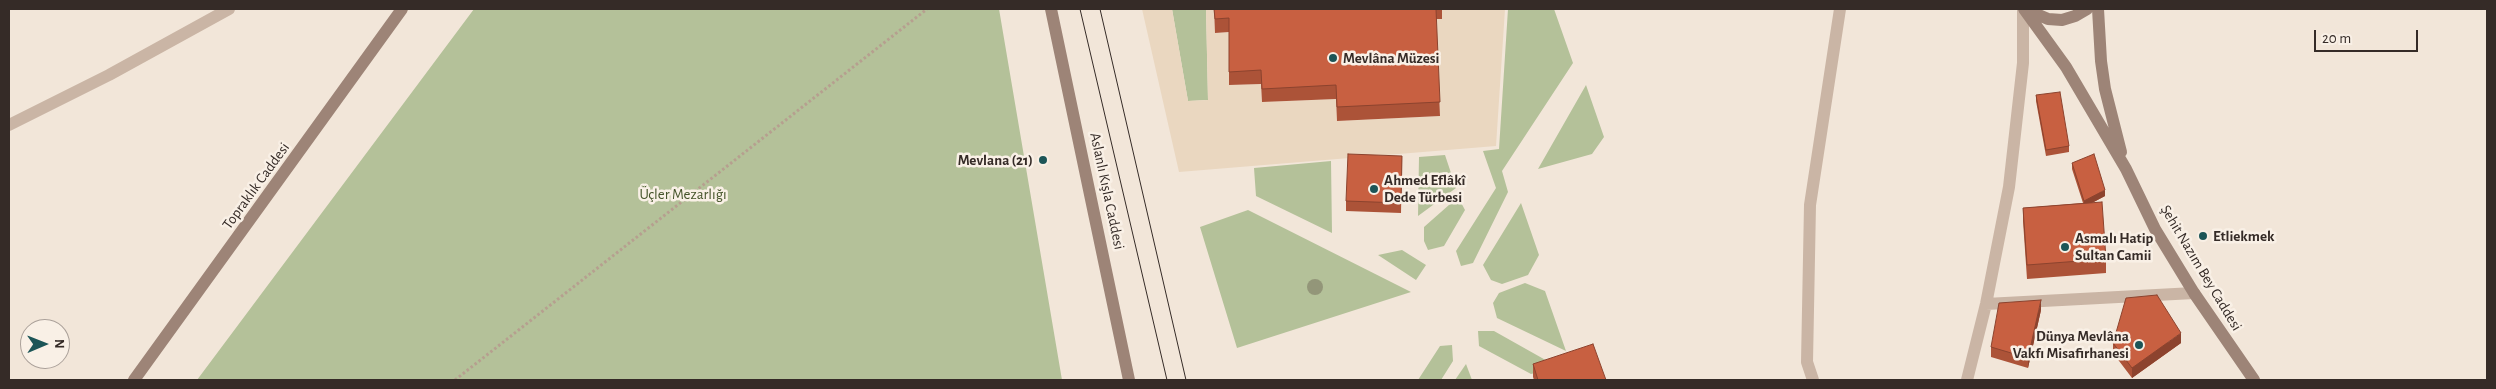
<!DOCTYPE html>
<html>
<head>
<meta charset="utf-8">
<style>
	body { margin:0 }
	#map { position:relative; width:2496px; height:389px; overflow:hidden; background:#f2e6d9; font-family:"Alegreya Sans",sans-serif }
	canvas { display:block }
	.frame { position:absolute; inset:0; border:10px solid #352b27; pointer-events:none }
	.north { position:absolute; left:20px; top:319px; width:50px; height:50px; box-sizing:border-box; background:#f9f0e6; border:1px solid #aba19a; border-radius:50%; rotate:89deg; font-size:14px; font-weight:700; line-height:20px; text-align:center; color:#352b27 }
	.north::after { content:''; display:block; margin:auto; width:18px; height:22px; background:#1c5557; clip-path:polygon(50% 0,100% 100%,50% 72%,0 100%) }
	.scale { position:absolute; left:2314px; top:30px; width:104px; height:22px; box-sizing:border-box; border:2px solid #352b27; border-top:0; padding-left:6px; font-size:15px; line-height:18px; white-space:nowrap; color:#352b27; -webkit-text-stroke:4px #f9f0e6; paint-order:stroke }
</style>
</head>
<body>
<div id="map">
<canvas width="2496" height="389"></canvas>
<div class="frame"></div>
<div class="north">N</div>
<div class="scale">20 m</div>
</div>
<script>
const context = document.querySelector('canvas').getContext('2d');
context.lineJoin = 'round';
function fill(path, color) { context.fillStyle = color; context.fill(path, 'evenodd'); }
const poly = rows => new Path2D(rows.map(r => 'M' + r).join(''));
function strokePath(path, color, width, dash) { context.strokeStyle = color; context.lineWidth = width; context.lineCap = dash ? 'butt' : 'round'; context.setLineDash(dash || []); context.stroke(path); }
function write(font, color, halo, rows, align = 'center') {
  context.font = font + ' "Alegreya Sans",sans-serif'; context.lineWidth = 5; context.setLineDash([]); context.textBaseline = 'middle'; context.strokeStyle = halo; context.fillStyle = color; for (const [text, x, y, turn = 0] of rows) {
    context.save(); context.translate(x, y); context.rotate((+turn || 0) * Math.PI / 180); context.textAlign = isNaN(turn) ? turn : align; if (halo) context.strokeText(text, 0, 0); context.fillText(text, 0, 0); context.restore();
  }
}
fill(poly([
	[474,9,999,9,1062,380,197,380],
	[1172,9,1206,9,1208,100,1188,101],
	[1508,9,1554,9,1573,63,1502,171,1508,192,1473,263,1461,266,1456,251,1496,188,1483,151,1499,149],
	[1586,85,1604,137,1592,154,1538,169],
	[1445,155,1456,188,1418,216,1419,157],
	[1331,161,1332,233,1256,196,1254,168],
	[1458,197,1465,210,1444,246,1428,250,1424,241,1424,227],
	[1521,203,1539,255,1528,275,1502,284,1491,280,1483,265],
	[1248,210,1411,292,1237,348,1200,227],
	[1402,250,1426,265,1416,280,1378,255],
	[1525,283,1545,291,1566,351,1497,318,1493,303,1499,293],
	[1478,331,1494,331,1558,367,1531,374,1479,346],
	[1452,345,1453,361,1441,380,1418,380,1440,346],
	[1466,364,1472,380,1455,380]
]), '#b4c199');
fill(poly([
	[1142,9,1172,9,1188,101,1208,100,1206,9,1214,9,1215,33,1229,32,1229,85,1261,84,1262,102,1336,99,1337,121,1440,116,1436,19,1442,9,1505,9,1496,146,1179,172]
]), '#ead7c0');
strokePath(poly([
	[455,380,927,9]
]), '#b69f8f', 3, [2.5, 2.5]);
strokePath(poly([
	[9,125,109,75,229,9],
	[1986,304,2194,293],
	[1813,380,1807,362,1810,205,1840,9],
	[1967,380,1986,304,2009,187,2023,63,2023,9]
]), '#cab5a5', 12);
strokePath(poly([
	[1051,9,1129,380],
	[2024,9,2066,67,2126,169,2155,229,2194,293,2254,380],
	[2098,9,2101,61,2105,89,2121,152],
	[2027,10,2048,19,2062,20,2075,16,2087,9],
	[134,380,402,9]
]), '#9d8477', 12);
strokePath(poly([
	[1080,9,1167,380],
	[1100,9,1186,380]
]), '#352b27', 1);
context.fillStyle = '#939679';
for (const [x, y] of [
	[1315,287]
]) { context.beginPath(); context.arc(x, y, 8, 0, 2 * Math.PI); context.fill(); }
fill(poly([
	[1214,9,1442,9,1442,19,1436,19,1440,116,1337,121,1336,99,1262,102,1261,84,1229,85,1229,32,1215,33],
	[2036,95,2069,146,2069,152,2046,156,2036,101],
	[1402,156,1401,213,1346,211,1346,201],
	[2072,163,2105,196,2092,203,2106,259,2106,273,2027,279,2023,221,2023,208,2083,203,2072,169],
	[2041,310,2028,368,1991,357,1991,347],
	[2113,343,2181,343,2132,378,2113,353],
	[1533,364,1606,380,1534,380,1533,377]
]), '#ac5338');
fill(poly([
	[2105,190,2105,196,2084,207,2084,201],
	[2041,300,2041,310,2028,368,2028,358],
	[2181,333,2181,343,2132,378,2132,368]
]), '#8c432e');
const building = poly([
	[1214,9,1436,9,1440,102,1337,107,1336,85,1262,89,1261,70,1229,72,1229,18,1215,19,1214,9],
	[2060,92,2069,146,2046,150,2036,95,2060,92],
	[1348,154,1402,156,1401,203,1346,201,1348,154],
	[2094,154,2105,190,2084,201,2072,163,2094,154],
	[2102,202,2106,259,2027,265,2023,208,2102,202],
	[2157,295,2181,333,2132,368,2113,343,2126,298,2157,295],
	[2041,300,2028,358,1991,347,1999,303,2041,300],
	[1593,344,1606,380,1538,380,1533,364,1593,344]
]);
fill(building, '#c86041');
strokePath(building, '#8c432e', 1);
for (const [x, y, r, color] of [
	[1333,58,5,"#1c5557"],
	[1043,160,5,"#1c5557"],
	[1374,189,5,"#1c5557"],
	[2203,236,5,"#1c5557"],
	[2065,247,5,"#1c5557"],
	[2139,345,5,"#1c5557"]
]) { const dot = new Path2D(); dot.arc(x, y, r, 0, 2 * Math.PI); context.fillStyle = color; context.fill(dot); strokePath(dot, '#f9f0e6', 2); }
write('bold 15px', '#352b27', '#f9f0e6', [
	["Mevlâna Müzesi",1343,58],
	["Mevlana (21)",1033,160,"right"],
	["Ahmed Eflâkî",1384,180],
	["Dede Türbesi",1384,197],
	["Etliekmek",2213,236],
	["Asmalı Hatip",2075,238],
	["Sultan Camii",2075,255],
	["Dünya Mevlâna",2129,336,"right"],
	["Vakfı Misafirhanesi",2129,353,"right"]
], 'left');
write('15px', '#352b27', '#f9f0e6', [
	["Topraklık Caddesi",256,186,-54],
	["Aslanlı Kışla Caddesi",1107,191,78],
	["Şehit Nazım Bey Caddesi",2201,268,59]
]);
write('15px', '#45542a', '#f9f0e6', [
	["Üçler Mezarlığı",683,194]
]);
</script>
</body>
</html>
